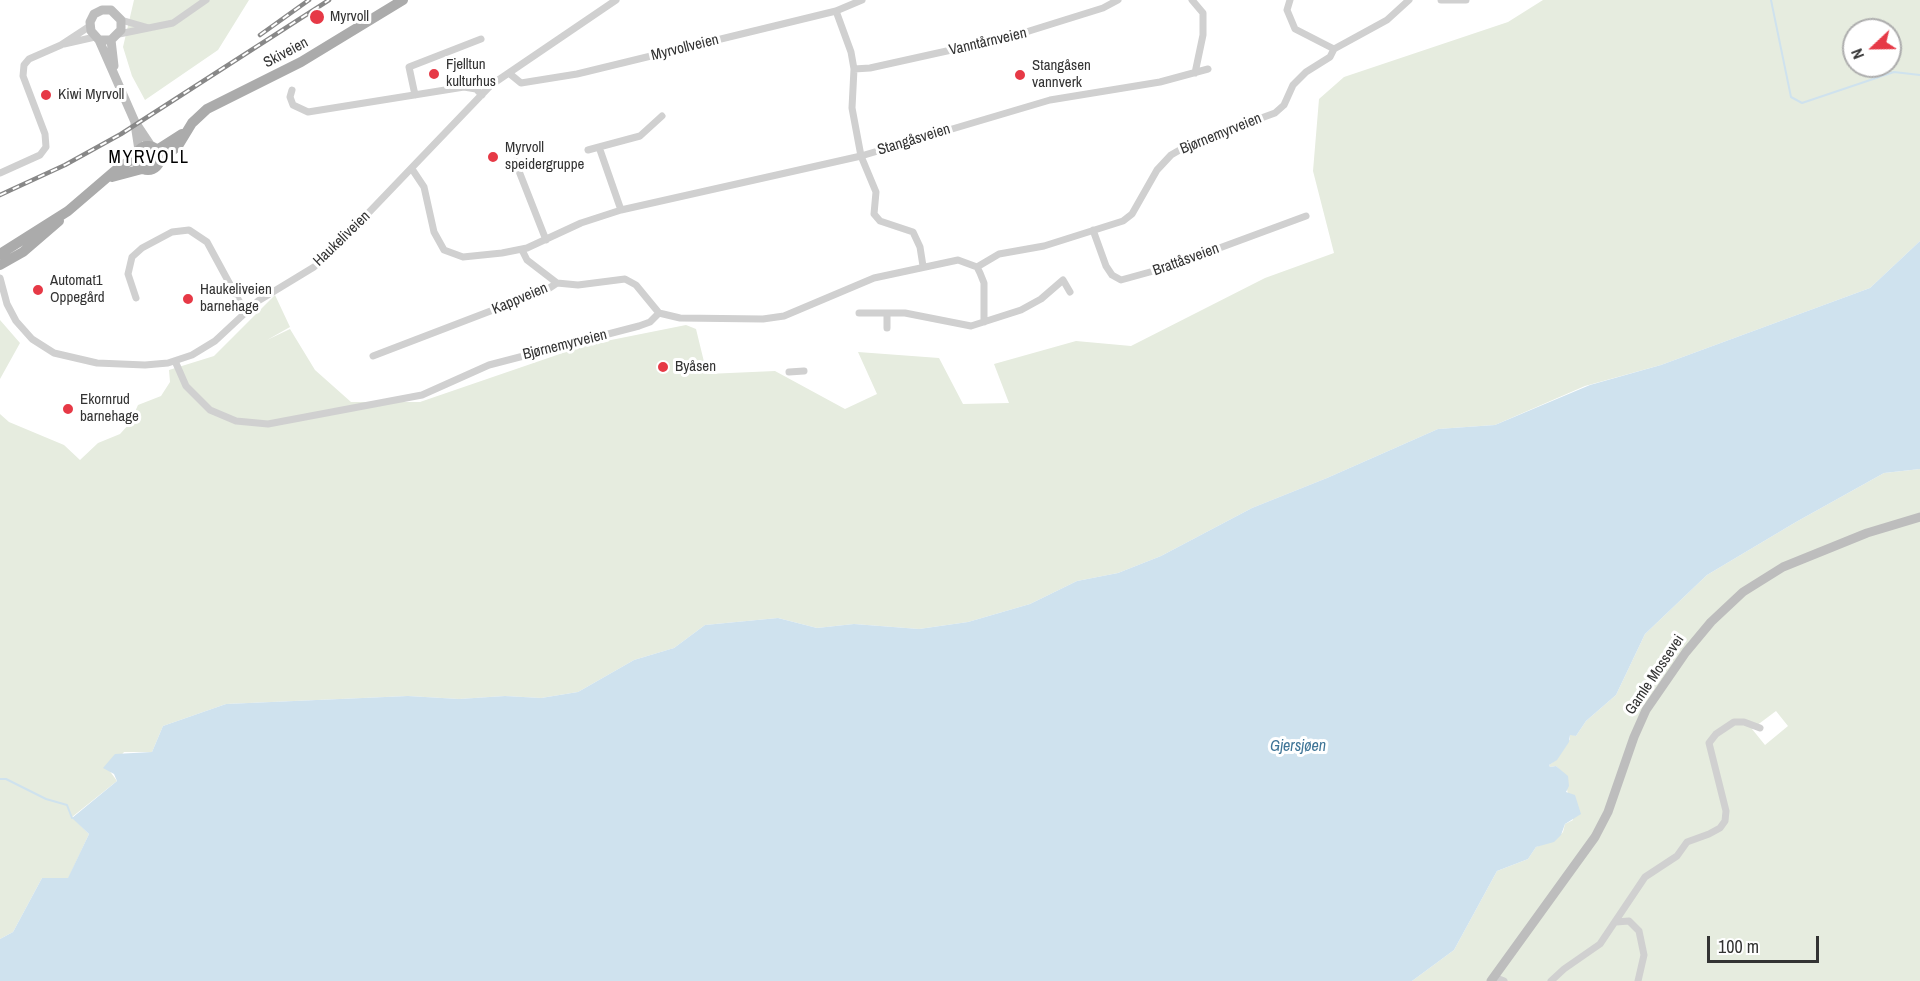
<!DOCTYPE html>
<html>
<head>
<meta charset="utf-8">
<style>
	body { margin:0 }
	#map { position:relative; width:1920px; height:981px; overflow:hidden; background:#fff; font-family:"Archivo Narrow",sans-serif }
	canvas { display:block }
	.north { position:absolute; left:1842px; top:18px; width:60px; height:60px; box-sizing:border-box; background:#fff; border:2px solid #adadad; border-radius:50%; rotate:248deg; font-size:16px; font-weight:700; line-height:24px; text-align:center; color:#333 }
	.north::after { content:''; display:block; margin:auto; width:21px; height:27px; background:#e63946; clip-path:polygon(50% 0,100% 100%,50% 72%,0 100%) }
	.scale { position:absolute; left:1707px; top:936px; width:112px; height:27px; box-sizing:border-box; border:3px solid #333; border-top:0; padding-left:8px; font-size:18px; line-height:21px; white-space:nowrap; color:#333; -webkit-text-stroke:4px #fff; paint-order:stroke }
</style>
</head>
<body>
<div id="map">
<canvas width="1920" height="981"></canvas>
<div class="north">N</div>
<div class="scale">100 m</div>
</div>
<script>
const context = document.querySelector('canvas').getContext('2d');
context.lineJoin = 'round';
function fill(path, color) { context.fillStyle = color; context.fill(path, 'evenodd'); }
const poly = rows => new Path2D(rows.map(r => 'M' + r).join(''));
function strokePath(path, color, width, dash) { context.strokeStyle = color; context.lineWidth = width; context.lineCap = dash ? 'butt' : 'round'; context.setLineDash(dash || []); context.stroke(path); }
function write(font, color, halo, rows, align = 'center') {
  context.font = font + ' "Archivo Narrow",sans-serif'; context.lineWidth = 6; context.setLineDash([]); context.textBaseline = 'middle'; context.strokeStyle = halo; context.fillStyle = color; for (const [text, x, y, turn = 0] of rows) {
    context.save(); context.translate(x, y); context.rotate((+turn || 0) * Math.PI / 180); context.textAlign = isNaN(turn) ? turn : align; if (halo) context.strokeText(text, 0, 0); context.fillText(text, 0, 0); context.restore();
  }
}
fill(poly([
	[134,0,249,0,218,50,145,100,132,76,123,47],
	[1543,0,1920,0,1920,241,1870,288,1661,365,1585,386,1495,425,1438,429,1327,478,1252,508,1161,556,1118,573,1077,581,1030,604,968,622,919,629,854,624,817,628,778,618,705,625,674,648,634,660,578,692,541,698,505,696,459,699,408,696,226,704,163,726,152,752,124,752,109,770,117,781,72,817,89,834,68,879,42,878,13,932,0,939,0,414,9,422,64,445,80,460,98,443,120,434,130,423,138,405,161,396,170,382,169,370,214,356,275,295,290,327,267,340,290,329,315,370,351,402,420,402,586,345,686,325,696,329,707,374,775,371,845,409,877,394,858,352,939,358,963,404,1009,403,994,364,1076,341,1131,346,1265,278,1334,253,1313,171,1319,99,1344,77,1508,22],
	[1854,30,1890,30,1890,66,1854,66],
	[0,320,20,343,0,379],
	[1920,469,1920,981,1412,981,1454,950,1497,871,1528,859,1536,847,1556,839,1563,832,1565,824,1573,820,1564,774,1556,766,1550,767,1549,765,1557,759,1570,739,1570,734,1576,736,1586,721,1616,695,1645,634,1707,575,1796,522,1884,473],
	[1776,711,1788,726,1765,745,1752,729]
]), '#e6ecdf');
fill(poly([
	[1920,241,1920,469,1884,473,1796,522,1707,575,1645,634,1616,695,1586,721,1576,736,1570,735,1569,742,1557,760,1549,765,1550,767,1556,766,1568,776,1569,786,1566,792,1575,795,1581,814,1565,824,1561,835,1554,842,1536,847,1528,859,1497,871,1454,950,1412,981,0,981,0,939,13,932,42,878,68,878,89,834,72,818,117,781,114,774,103,768,115,754,152,752,163,726,226,704,408,696,459,699,505,696,541,698,578,692,634,660,674,648,705,625,778,618,817,628,854,624,919,629,968,622,1030,604,1077,581,1118,573,1161,556,1252,508,1327,478,1438,429,1495,425,1590,385,1661,365,1870,288]
]), '#cfe2ee');
strokePath(poly([
	[1771,0,1791,97,1802,103,1894,72,1920,75],
	[0,779,6,779,46,799,67,805,72,818]
]), '#cfe2ee', 2);
strokePath(poly([
	[1192,0,1203,13,1203,35,1195,73],
	[1290,0,1287,10,1295,29,1334,49,1387,20,1409,0],
	[1441,0,1466,0],
	[836,11,851,52,854,69,852,108,861,156,876,192,874,214,880,221,913,232,920,247,923,266],
	[121,20,149,28],
	[119,34,173,23,206,0],
	[64,44,95,37],
	[854,69,870,68,1010,37,1103,8,1118,0],
	[510,74,521,83,577,74,836,11,862,0],
	[292,90,290,97,293,105,308,112,464,87,476,89,482,95],
	[415,95,409,67,481,39],
	[599,147,640,136,662,116],
	[588,150,599,147,621,210],
	[515,161,546,240],
	[412,169,424,187,434,232,444,250,463,257,502,253,527,248,581,223,621,210,861,156,1050,100,1160,82,1208,69],
	[0,173,40,155,46,147,45,134,23,76,24,65,29,59,61,45,90,26],
	[1093,230,1106,266,1112,275,1121,280,1168,267,1306,216],
	[522,250,527,260,557,283,578,285,625,279,636,285,659,313,680,318,763,319,784,316,874,278,958,260,977,267,980,273,984,283,984,322],
	[977,267,999,254,1044,246,1123,221,1132,214,1157,170,1171,155,1190,144,1275,113,1284,105,1293,85,1306,72,1330,57,1334,49],
	[0,278,7,304,16,321,32,339,54,353,97,363,145,365,168,363,192,355,215,341,258,301,314,267,331,252,491,85,616,0],
	[136,298,128,274,132,257,142,248,172,232,189,230,207,242,245,312],
	[859,313,905,313,971,326,1021,310,1041,299,1063,280,1070,292],
	[887,328,887,313],
	[373,356,548,289,557,283],
	[175,361,186,386,210,410,236,421,268,424,422,395,489,365,639,326,650,322,659,313],
	[789,372,804,371],
	[1616,922,1629,921,1639,931,1644,955,1638,981],
	[1494,977,1504,981],
	[1551,981,1564,969,1600,944,1645,877,1677,856,1687,842,1709,834,1720,828,1725,821,1726,811,1709,743,1716,734,1734,722,1744,722,1760,728]
]), '#d0d0d0', 7);
strokePath(poly([
	[99,40,111,40,121,30,121,20,111,10,102,10,94,14,90,22,91,31,99,40,135,122,151,146],
	[111,40,114,66],
	[135,124,139,150],
	[1491,981,1595,837,1608,812,1634,737,1646,710,1686,652,1711,622,1743,592,1783,567,1867,533,1920,517]
]), '#bdbdbd', 9);
strokePath(poly([
	'136 158a12 12 0 1 1 24 0a12 12 0 1 1-24 0Z',
	[157,150,182,134],
	[161,160,178,146,192,123,207,109,301,62,403,0],
	[112,177,142,169],
	[0,254,68,211,117,169,136,157],
	[0,265,23,252,59,221]
]), '#ababab', 10);
const rail = poly([
	[260,35,309,0],
	[0,195,65,165,121,134,329,0]
]);
strokePath(rail, '#888', 4.5);
strokePath(rail, '#fff', 2, [7]);
for (const [x, y, r, color] of [
	[317,17,8,"#e63946"],
	[434,74,6,"#e63946"],
	[1020,75,6,"#e63946"],
	[46,95,6,"#e63946"],
	[493,157,6,"#e63946"],
	[38,290,6,"#e63946"],
	[188,299,6,"#e63946"],
	[663,367,6,"#e63946"],
	[68,409,6,"#e63946"]
]) { const dot = new Path2D(); dot.arc(x, y, r, 0, 2 * Math.PI); context.fillStyle = color; context.fill(dot); strokePath(dot, '#fff', 2); }
write('15px', '#333', '#fff', [
	["Myrvoll",330,17],
	["Fjelltun",446,65],
	["kulturhus",446,82],
	["Stangåsen",1032,66],
	["vannverk",1032,83],
	["Kiwi Myrvoll",58,95],
	["Myrvoll",505,148],
	["speidergruppe",505,165],
	["Automat1",50,281],
	["Oppegård",50,298],
	["Haukeliveien",200,290],
	["barnehage",200,307],
	["Byåsen",675,367],
	["Ekornrud",80,400],
	["barnehage",80,417]
], 'left');
write('15px', '#333', '#fff', [
	["Vanntårnveien",988,42,-13],
	["Myrvollveien",685,48,-14],
	["Skiveien",286,53,-28],
	["Bjørnemyrveien",1221,134,-22],
	["Stangåsveien",914,140,-17],
	["Haukeliveien",342,239,-44],
	["Brattåsveien",1186,260,-20],
	["Kappveien",520,299,-23],
	["Bjørnemyrveien",565,345,-14],
	["Gamle Mossevei",1655,675,-56]
]);
write('italic 16px', '#3f7597', '#fff', [
	["Gjersjøen",1298,747]
]);
context.letterSpacing = '1.5px';
write('18px', '#000', '#fff', [
	["MYRVOLL",149,158]
]);
context.letterSpacing = '0px';
</script>
</body>
</html>
